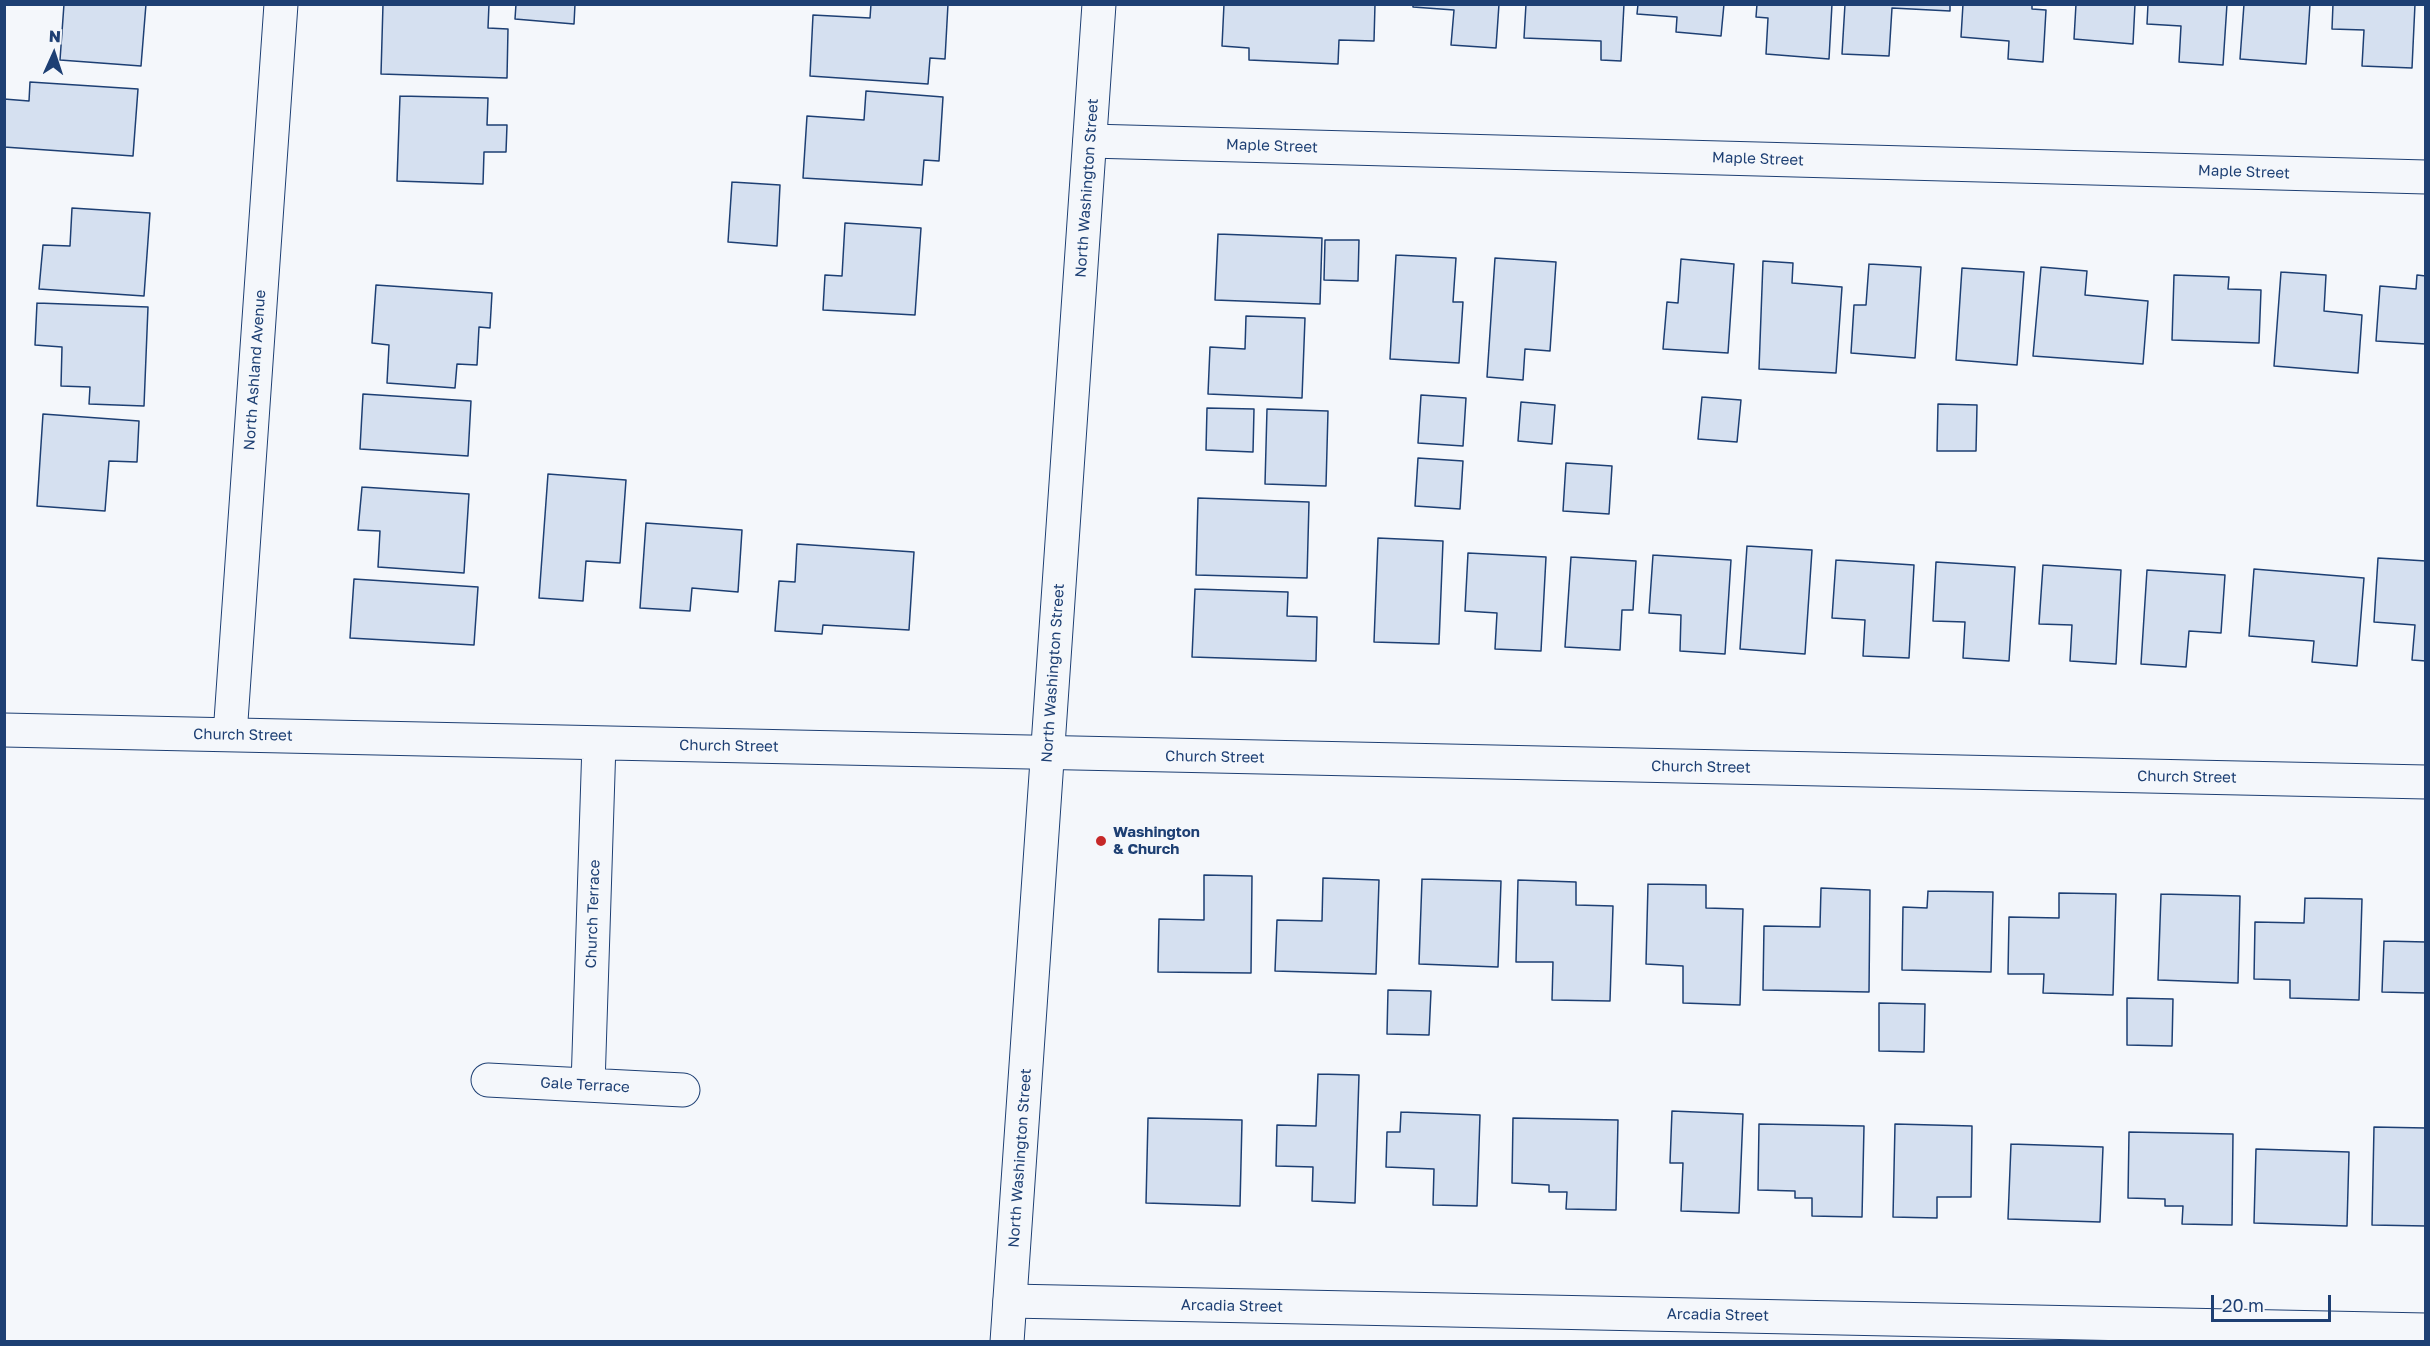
<!DOCTYPE html>
<html>
<head>
<meta charset="utf-8">
<style>
	body { margin:0 }
	#map { position:relative; width:2430px; height:1346px; overflow:hidden; background:#f4f7fb; font-family:"Golos Text",sans-serif }
	canvas { display:block }
	.frame { position:absolute; inset:0; border:6px solid #1d3f73; pointer-events:none }
	.north { position:absolute; left:24px; top:24px; width:60px; height:60px; -webkit-text-stroke:4px #f4f7fb; paint-order:stroke; rotate:3deg; font-size:16px; font-weight:700; line-height:24px; text-align:center; color:#1d3f73 }
	.north::after { content:''; display:block; margin:auto; width:21px; height:27px; background:#1d3f73; clip-path:polygon(50% 0,100% 100%,50% 72%,0 100%) }
	.scale { position:absolute; left:2211px; top:1295px; width:120px; height:27px; box-sizing:border-box; border:3px solid #1d3f73; border-top:0; padding-left:8px; font-size:18px; line-height:21px; white-space:nowrap; color:#1d3f73; -webkit-text-stroke:4px #f4f7fb; paint-order:stroke }
</style>
</head>
<body>
<div id="map">
<canvas width="2430" height="1346"></canvas>
<div class="frame"></div>
<div class="north">N</div>
<div class="scale">20 m</div>
</div>
<script>
const context = document.querySelector('canvas').getContext('2d');
context.lineJoin = 'round';
function fill(path, color) { context.fillStyle = color; context.fill(path, 'evenodd'); }
const poly = rows => new Path2D(rows.map(r => 'M' + r).join(''));
function strokePath(path, color, width, dash) { context.strokeStyle = color; context.lineWidth = width; context.lineCap = dash ? 'butt' : 'round'; context.setLineDash(dash || []); context.stroke(path); }
function write(font, color, halo, rows, align = 'center') {
  context.font = font + ' "Golos Text",sans-serif'; context.lineWidth = 4.5; context.setLineDash([]); context.textBaseline = 'middle'; context.strokeStyle = halo; context.fillStyle = color; for (const [text, x, y, turn = 0] of rows) {
    context.save(); context.translate(x, y); context.rotate((+turn || 0) * Math.PI / 180); context.textAlign = isNaN(turn) ? turn : align; if (halo) context.strokeText(text, 0, 0); context.fillText(text, 0, 0); context.restore();
  }
}
const building = poly([
	[64,4,146,4,141,66,60,60,64,4],
	[383,4,489,4,488,28,508,29,507,78,381,74,383,4],
	[516,4,575,4,574,24,515,19,516,4],
	[871,4,948,4,945,59,930,58,928,84,810,76,813,15,870,18,871,4],
	[1224,4,1375,4,1374,41,1339,40,1338,64,1249,60,1249,48,1222,46,1224,4],
	[1413,4,1499,4,1496,48,1451,45,1454,10,1413,7,1413,4],
	[1526,4,1624,4,1621,61,1601,60,1601,41,1524,38,1526,4],
	[1638,4,1724,4,1721,36,1676,32,1677,17,1637,14,1638,4],
	[1757,4,1832,4,1829,59,1766,54,1768,18,1756,17,1757,4],
	[1845,4,1950,4,1950,11,1892,8,1889,56,1842,54,1845,4],
	[1963,4,2032,4,2032,9,2046,10,2043,62,2008,59,2009,41,1961,37,1963,4],
	[2076,4,2135,4,2133,44,2074,39,2076,4],
	[2148,4,2227,4,2223,65,2179,62,2181,26,2147,24,2148,4],
	[2244,4,2310,4,2306,64,2240,59,2244,4],
	[2333,4,2415,4,2412,68,2362,66,2364,30,2332,29,2333,4],
	[30,82,138,89,133,156,4,147,4,99,29,101,30,82],
	[866,91,943,97,939,161,924,160,922,185,803,178,807,116,864,120,866,91],
	[400,96,488,98,487,125,507,125,506,152,484,152,483,184,397,181,400,96],
	[732,182,780,185,777,246,728,242,732,182],
	[72,208,150,213,144,296,39,289,43,245,70,246,72,208],
	[845,223,921,228,915,315,823,310,825,275,842,276,845,223],
	[1218,234,1322,238,1320,304,1215,300,1218,234],
	[1325,240,1359,240,1358,281,1324,280,1325,240],
	[1396,255,1456,258,1453,302,1463,302,1459,363,1390,359,1396,255],
	[1495,258,1556,262,1550,351,1525,349,1523,380,1487,377,1495,258],
	[1681,259,1734,264,1728,353,1663,349,1667,302,1678,303,1681,259],
	[1763,261,1793,263,1792,283,1842,287,1836,373,1759,369,1763,261],
	[1869,264,1921,267,1915,358,1851,353,1854,305,1866,305,1869,264],
	[2041,267,2087,271,2085,295,2148,301,2143,364,2033,356,2041,267],
	[1962,268,2024,272,2017,365,1956,360,1962,268],
	[2281,272,2326,275,2324,311,2362,315,2358,373,2274,366,2281,272],
	[2174,275,2229,277,2228,289,2261,290,2259,343,2172,340,2174,275],
	[2417,275,2426,276,2426,344,2376,341,2380,286,2416,289,2417,275],
	[376,285,492,293,490,328,479,327,477,365,457,364,455,388,387,383,389,345,372,343,376,285],
	[37,303,148,307,144,406,89,404,90,387,61,386,62,347,35,345,37,303],
	[1246,316,1305,318,1302,398,1208,394,1210,347,1245,349,1246,316],
	[363,394,471,401,468,456,360,449,363,394],
	[1421,395,1466,398,1463,446,1418,443,1421,395],
	[1702,397,1741,400,1737,442,1698,439,1702,397],
	[1521,402,1555,405,1552,444,1518,441,1521,402],
	[1938,404,1977,405,1976,451,1937,451,1938,404],
	[1207,408,1254,409,1253,452,1206,450,1207,408],
	[1267,409,1328,411,1326,486,1265,484,1267,409],
	[43,414,139,421,137,462,109,461,105,511,37,506,43,414],
	[1418,458,1463,461,1460,509,1415,506,1418,458],
	[1566,463,1612,466,1609,514,1563,511,1566,463],
	[548,474,626,480,620,563,586,561,583,601,539,598,548,474],
	[362,487,469,494,464,573,378,567,380,531,358,530,362,487],
	[1198,498,1309,502,1307,578,1196,575,1198,498],
	[646,523,742,530,738,592,692,588,690,611,640,608,646,523],
	[1378,538,1443,541,1439,644,1374,642,1378,538],
	[797,544,914,552,909,630,823,625,822,634,775,631,779,581,795,582,797,544],
	[1747,546,1812,550,1805,654,1740,649,1747,546],
	[1468,553,1546,557,1541,651,1495,649,1497,613,1465,611,1468,553],
	[1653,555,1731,560,1725,654,1680,651,1681,615,1649,613,1653,555],
	[1571,557,1636,561,1633,610,1622,610,1620,650,1565,647,1571,557],
	[2378,558,2426,561,2426,661,2412,660,2415,625,2374,622,2378,558],
	[1836,560,1914,565,1909,658,1863,656,1865,620,1832,618,1836,560],
	[1936,562,2015,567,2009,661,1963,658,1965,622,1933,621,1936,562],
	[2043,565,2121,570,2116,664,2070,661,2072,625,2039,624,2043,565],
	[2254,569,2364,578,2357,666,2312,662,2314,641,2249,636,2254,569],
	[2147,570,2225,575,2221,633,2189,631,2186,667,2141,664,2147,570],
	[354,579,478,587,474,645,350,638,354,579],
	[1195,589,1288,592,1287,616,1317,617,1316,661,1192,657,1195,589],
	[1204,875,1252,876,1251,973,1158,972,1159,919,1204,920,1204,875],
	[1323,878,1379,880,1376,974,1275,971,1277,920,1322,921,1323,878],
	[1422,879,1501,881,1498,967,1419,964,1422,879],
	[1518,880,1576,882,1576,905,1613,906,1610,1001,1552,1000,1553,962,1516,962,1518,880],
	[1648,884,1706,885,1706,908,1743,909,1740,1005,1683,1003,1683,966,1646,964,1648,884],
	[1821,888,1870,890,1869,992,1763,990,1764,926,1820,927,1821,888],
	[1928,891,1993,892,1991,972,1902,970,1903,907,1927,908,1928,891],
	[2059,893,2116,894,2113,995,2043,993,2044,974,2008,974,2009,917,2059,918,2059,893],
	[2161,894,2240,896,2238,983,2158,980,2161,894],
	[2305,898,2362,899,2359,1000,2290,998,2290,980,2254,979,2255,922,2304,923,2305,898],
	[2384,941,2426,942,2426,993,2382,992,2384,941],
	[1388,990,1431,991,1429,1035,1387,1034,1388,990],
	[2127,998,2173,999,2172,1046,2127,1045,2127,998],
	[1879,1003,1925,1004,1924,1052,1879,1051,1879,1003],
	[1318,1074,1359,1075,1355,1203,1312,1201,1313,1167,1276,1166,1277,1125,1316,1126,1318,1074],
	[1672,1111,1743,1114,1739,1213,1681,1211,1683,1163,1670,1163,1672,1111],
	[1401,1112,1480,1115,1477,1206,1433,1205,1434,1169,1386,1167,1387,1132,1400,1132,1401,1112],
	[1148,1118,1242,1120,1240,1206,1146,1203,1148,1118],
	[1513,1118,1618,1120,1616,1210,1566,1209,1567,1192,1549,1192,1549,1185,1512,1183,1513,1118],
	[1759,1124,1864,1126,1862,1217,1812,1216,1812,1198,1795,1198,1795,1191,1758,1190,1759,1124],
	[1895,1124,1972,1126,1971,1197,1937,1197,1937,1218,1893,1217,1895,1124],
	[2374,1127,2426,1128,2426,1226,2372,1225,2374,1127],
	[2129,1132,2233,1134,2232,1225,2182,1224,2183,1206,2165,1206,2165,1199,2128,1198,2129,1132],
	[2011,1144,2103,1147,2100,1222,2008,1219,2011,1144],
	[2256,1149,2349,1152,2347,1226,2254,1223,2256,1149]
]);
fill(building, '#d5e0f0');
strokePath(building, '#1d3f73', 1.5);
const minor = poly([
	[1090,141,2426,177],
	[4,730,2426,782],
	[230,735,281,4],
	[488,1080,683,1090],
	[588,1085,599,743],
	[1010,1301,2426,1330]
]);
const tertiary = poly([
	[1007,1342,1099,4]
]);
strokePath(minor, '#1d3f73', 35);
strokePath(tertiary, '#1d3f73', 35);
strokePath(minor, '#f4f7fb', 33);
strokePath(tertiary, '#f4f7fb', 33);
for (const [x, y, r, color] of [
	[1101,841,6,"#c62828"]
]) { const dot = new Path2D(); dot.arc(x, y, r, 0, 2 * Math.PI); context.fillStyle = color; context.fill(dot); strokePath(dot, '#f4f7fb', 2); }
write('15px', '#1d3f73', '#f4f7fb', [
	["Maple Street",1272,146,2],
	["Maple Street",1758,159,2],
	["Maple Street",2244,172,2],
	["North Washington Street",1087,188,-86],
	["North Ashland Avenue",255,370,-86],
	["North Washington Street",1053,673,-86],
	["Church Street",243,735,1],
	["Church Street",729,746,1],
	["Church Street",1215,757,1],
	["Church Street",1701,767,1],
	["Church Street",2187,777,1],
	["Church Terrace",593,914,-88],
	["Gale Terrace",585,1085,3],
	["North Washington Street",1020,1158,-86],
	["Arcadia Street",1232,1306,1],
	["Arcadia Street",1718,1315,1]
]);
write('bold 15px', '#1d3f73', '#f4f7fb', [
	["Washington",1113,832],
	["& Church",1113,849]
], 'left');
</script>
</body>
</html>
